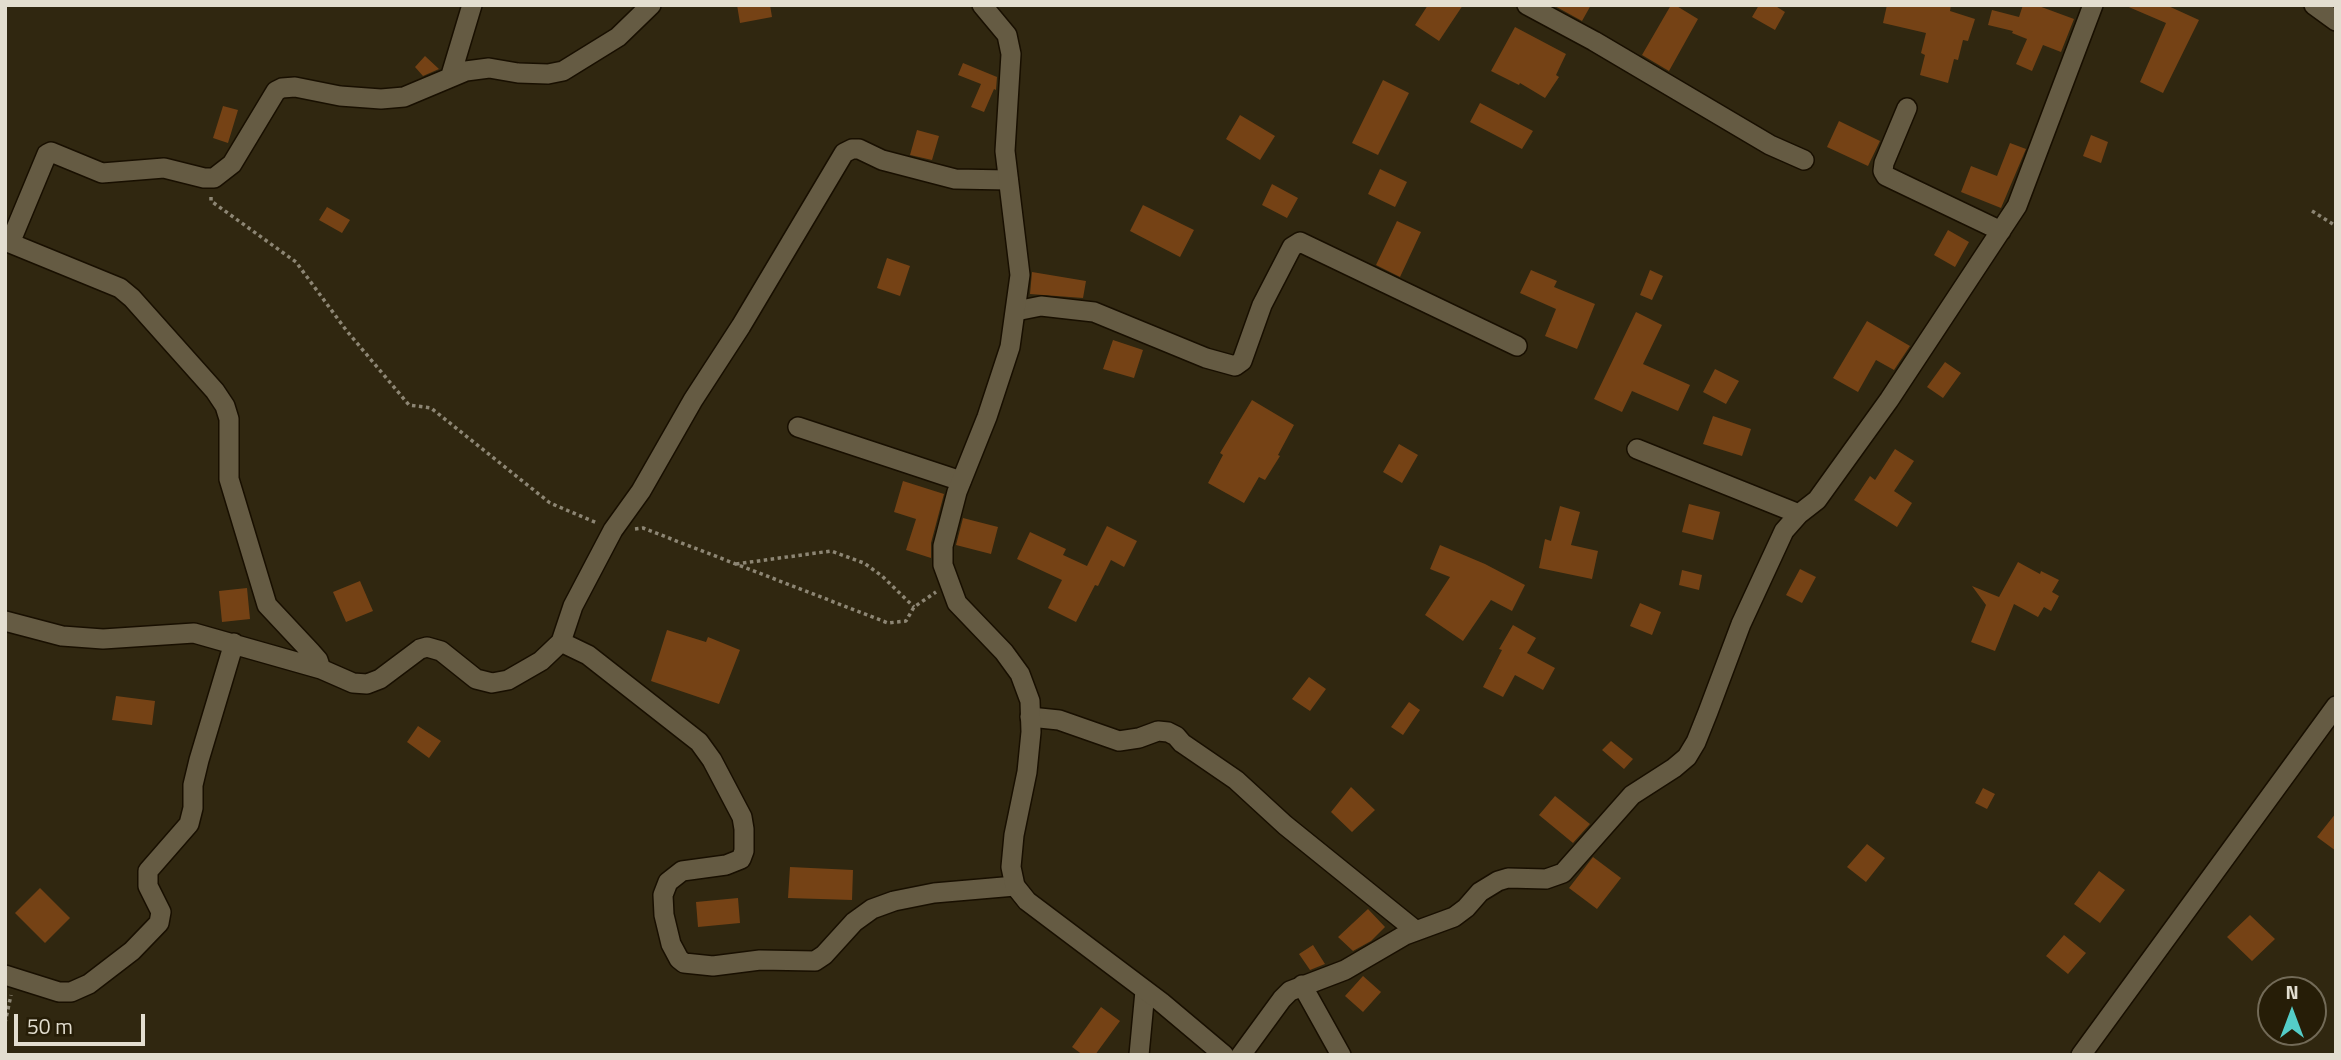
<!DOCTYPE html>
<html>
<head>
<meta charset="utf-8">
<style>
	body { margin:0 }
	#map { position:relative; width:2341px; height:1060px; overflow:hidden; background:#302710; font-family:"Titillium Web",sans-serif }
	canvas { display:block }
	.frame { position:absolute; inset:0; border:7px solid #e3ded0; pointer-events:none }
	.north { position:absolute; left:2257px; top:976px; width:70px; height:70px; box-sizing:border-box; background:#261d07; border:2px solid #726a57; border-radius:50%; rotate:0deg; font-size:19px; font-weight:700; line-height:28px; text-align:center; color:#e3ded0 }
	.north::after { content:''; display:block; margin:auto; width:24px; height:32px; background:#54cdc8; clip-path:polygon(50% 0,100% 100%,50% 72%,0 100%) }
	.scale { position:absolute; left:14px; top:1014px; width:131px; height:32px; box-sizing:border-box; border:4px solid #e3ded0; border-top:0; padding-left:9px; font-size:21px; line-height:24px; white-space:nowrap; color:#e3ded0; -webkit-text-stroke:5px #261d07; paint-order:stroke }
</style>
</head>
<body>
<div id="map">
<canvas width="2341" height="1060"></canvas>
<div class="frame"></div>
<div class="north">N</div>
<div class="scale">50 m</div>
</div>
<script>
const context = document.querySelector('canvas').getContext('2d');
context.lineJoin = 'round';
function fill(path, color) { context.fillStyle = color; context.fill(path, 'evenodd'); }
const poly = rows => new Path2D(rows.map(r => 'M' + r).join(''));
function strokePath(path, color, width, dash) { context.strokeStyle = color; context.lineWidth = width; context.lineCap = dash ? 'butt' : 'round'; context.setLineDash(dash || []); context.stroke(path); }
fill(poly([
	[737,5,770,5,772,17,740,23],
	[1428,5,1463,5,1439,41,1415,25],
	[1553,5,1591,5,1582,21],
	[1671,5,1675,5,1698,19,1669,71,1642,55],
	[1759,5,1774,5,1785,12,1775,30,1752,17],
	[1887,5,1951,5,1950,11,1975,19,1968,41,1963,40,1958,60,1954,59,1948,83,1920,75,1925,55,1921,53,1926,33,1883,23],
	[2023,5,2036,5,2074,19,2061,52,2043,45,2032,71,2016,64,2027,39,2012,33,2013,31,1988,25,1992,10,2019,17],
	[2124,5,2166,5,2199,20,2163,93,2140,82,2166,23],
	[1515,27,1566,54,1556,75,1559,77,1545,98,1520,83,1519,85,1491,71],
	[425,56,439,69,423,76,415,67],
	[963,63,997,77,996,90,994,89,984,112,971,107,981,84,958,75],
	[1383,80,1409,93,1378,155,1352,143],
	[1480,103,1533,131,1522,149,1470,122],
	[223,106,238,110,228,143,213,138],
	[1240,115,1275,136,1260,160,1226,139],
	[1839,121,1880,141,1868,166,1827,147],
	[917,130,939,136,932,160,910,155],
	[2091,135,2108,142,2101,163,2083,156],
	[2010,143,2026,149,2001,208,1961,192,1971,166,1997,176],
	[1380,169,1407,182,1395,207,1368,194],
	[1272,184,1298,198,1287,218,1262,205],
	[1143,205,1194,230,1180,257,1130,231],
	[327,207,350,220,342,233,319,220],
	[1397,221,1421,232,1400,277,1376,265],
	[1948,230,1969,242,1955,267,1934,255],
	[887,258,910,266,900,296,877,288],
	[1531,270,1557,281,1554,287,1595,304,1577,349,1545,336,1556,309,1520,293],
	[1650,270,1663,276,1652,300,1640,295],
	[1032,272,1086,281,1083,298,1030,294],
	[1636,312,1662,325,1643,364,1690,385,1678,411,1632,391,1622,412,1594,399],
	[1867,321,1910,346,1894,370,1876,360,1858,392,1833,378],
	[1113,340,1143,350,1134,378,1103,369],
	[1945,362,1961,373,1943,398,1927,387],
	[1715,369,1739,381,1726,404,1703,392],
	[1252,400,1294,425,1278,455,1280,456,1265,480,1259,477,1244,503,1208,483,1223,455,1220,453],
	[1713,416,1751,429,1742,456,1703,444],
	[1399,444,1418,455,1402,483,1383,472],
	[1895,449,1914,461,1894,491,1912,503,1897,527,1854,500,1870,476,1875,480],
	[903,481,944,494,931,543,931,558,906,550,916,519,894,512],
	[1689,504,1720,512,1713,540,1682,532],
	[1560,506,1580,512,1571,545,1598,551,1592,579,1539,568,1545,539,1551,541],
	[963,518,998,527,991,554,956,545],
	[1107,526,1137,541,1124,567,1111,560,1098,586,1095,585,1076,622,1048,608,1062,580,1017,559,1030,532,1066,549,1063,555,1087,566],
	[1440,545,1485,564,1525,585,1512,611,1491,600,1463,641,1425,615,1450,577,1430,569],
	[2018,562,2040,574,2041,571,2059,580,2052,592,2059,596,2051,611,2044,607,2038,617,2014,604,1995,651,1971,642,1986,605,1972,586,1999,597],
	[1800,569,1816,577,1802,603,1786,595],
	[1682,570,1702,575,1699,590,1679,585],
	[360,581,373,611,346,622,333,592],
	[247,588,250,619,222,622,219,591],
	[1640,603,1661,612,1652,635,1630,626],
	[1513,625,1536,638,1527,653,1555,668,1543,690,1515,675,1503,697,1483,687,1502,650,1499,649],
	[667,630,706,642,708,637,740,650,719,704,651,681],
	[1309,677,1326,689,1310,711,1292,699],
	[116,696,155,701,152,725,112,720],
	[1409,702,1420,710,1403,735,1391,727],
	[418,726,441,741,429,758,407,742],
	[1611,741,1633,759,1624,769,1602,750],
	[1351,787,1375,810,1352,832,1331,812],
	[1983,788,1995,794,1987,809,1975,803],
	[1555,796,1590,824,1573,843,1539,815],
	[2336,813,2336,851,2317,837],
	[1867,844,1885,858,1866,882,1847,867],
	[1593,857,1621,878,1597,909,1569,888],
	[790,867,853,870,852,900,788,898],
	[2099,871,2125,890,2100,923,2074,904],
	[40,888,70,918,45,943,15,913],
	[738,898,740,923,698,927,696,902],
	[1368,909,1385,927,1371,941,1353,951,1338,937],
	[2250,915,2275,939,2252,961,2227,937],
	[2064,935,2086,953,2068,974,2046,956],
	[1313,945,1325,964,1310,970,1299,954],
	[1363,976,1381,992,1363,1012,1345,996],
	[1101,1007,1120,1021,1095,1055,1083,1055,1072,1047]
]), '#754215');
const minor = poly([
	[1527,5,1594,41,1770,145,1804,160],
	[2314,5,2336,21],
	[451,75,472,5],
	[1907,108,1884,163,1883,171,1886,176,2001,231],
	[1008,180,955,179,882,160,859,149,852,149,844,153,741,326,693,400,641,491,613,530,573,606,561,642,588,655,699,742,712,760,742,817,744,829,744,851,741,859,726,865,682,871,668,882,663,895,664,915,671,944,679,959,684,963,713,966,760,960,815,961,824,955,854,922,872,909,894,901,934,893,1015,886],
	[5,241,10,243,47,154,51,152,102,173,164,168,204,178,214,178,232,164,276,91,282,88,295,87,340,96,381,99,404,97,466,71,489,68,518,73,548,74,563,71,618,37,651,5],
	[10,243,120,288,132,298,215,391,225,406,229,419,229,479,267,605,311,652,318,660,321,669],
	[1016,311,1041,306,1094,312,1206,358,1235,366,1242,361,1262,305,1292,247,1300,242,1517,346],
	[798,427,961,481],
	[1637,449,1799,514],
	[5,621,62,636,103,639,194,633,321,669,353,683,367,684,380,679,420,649,427,647,441,651,476,679,492,683,508,680,541,661,561,642],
	[1030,717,1059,720,1119,741,1139,738,1158,731,1168,732,1176,736,1182,743,1236,780,1285,825,1415,930],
	[5,975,59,992,71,992,89,984,132,951,159,923,161,912,148,886,148,871,189,824,193,808,193,785,199,760,234,643],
	[1302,985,1341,1055],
	[1139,1055,1145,991],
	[1241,1055,1282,999,1290,991,1345,970,1405,935,1454,917,1466,908,1480,892,1498,881,1508,878,1546,879,1563,873,1632,795,1674,768,1687,757,1696,742,1708,712,1741,624,1784,531,1799,514,1817,500,1889,400,2017,206,2093,5]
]);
const tertiary = poly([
	[982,5,1007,35,1011,54,1005,151,1020,275,1010,347,987,417,957,492,943,546,943,565,957,603,1004,652,1020,674,1030,701,1031,732,1027,772,1014,835,1011,867,1015,886,1027,901,1161,1002,1224,1055],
	[2081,1055,2336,706]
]);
strokePath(minor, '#180f00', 22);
strokePath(tertiary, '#180f00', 22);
strokePath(poly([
	[211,197,211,201,296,262,346,330,409,405,431,408,550,503,597,523],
	[2312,211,2336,226],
	[635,529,643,528,888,623,906,621,914,607,936,592],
	[736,564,831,551,864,563,882,576,914,607],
	[5,1023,11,995]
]), '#8d8674', 3.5, [3.5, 3.5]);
strokePath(minor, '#655b43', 19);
strokePath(tertiary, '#655b43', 19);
</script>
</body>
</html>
